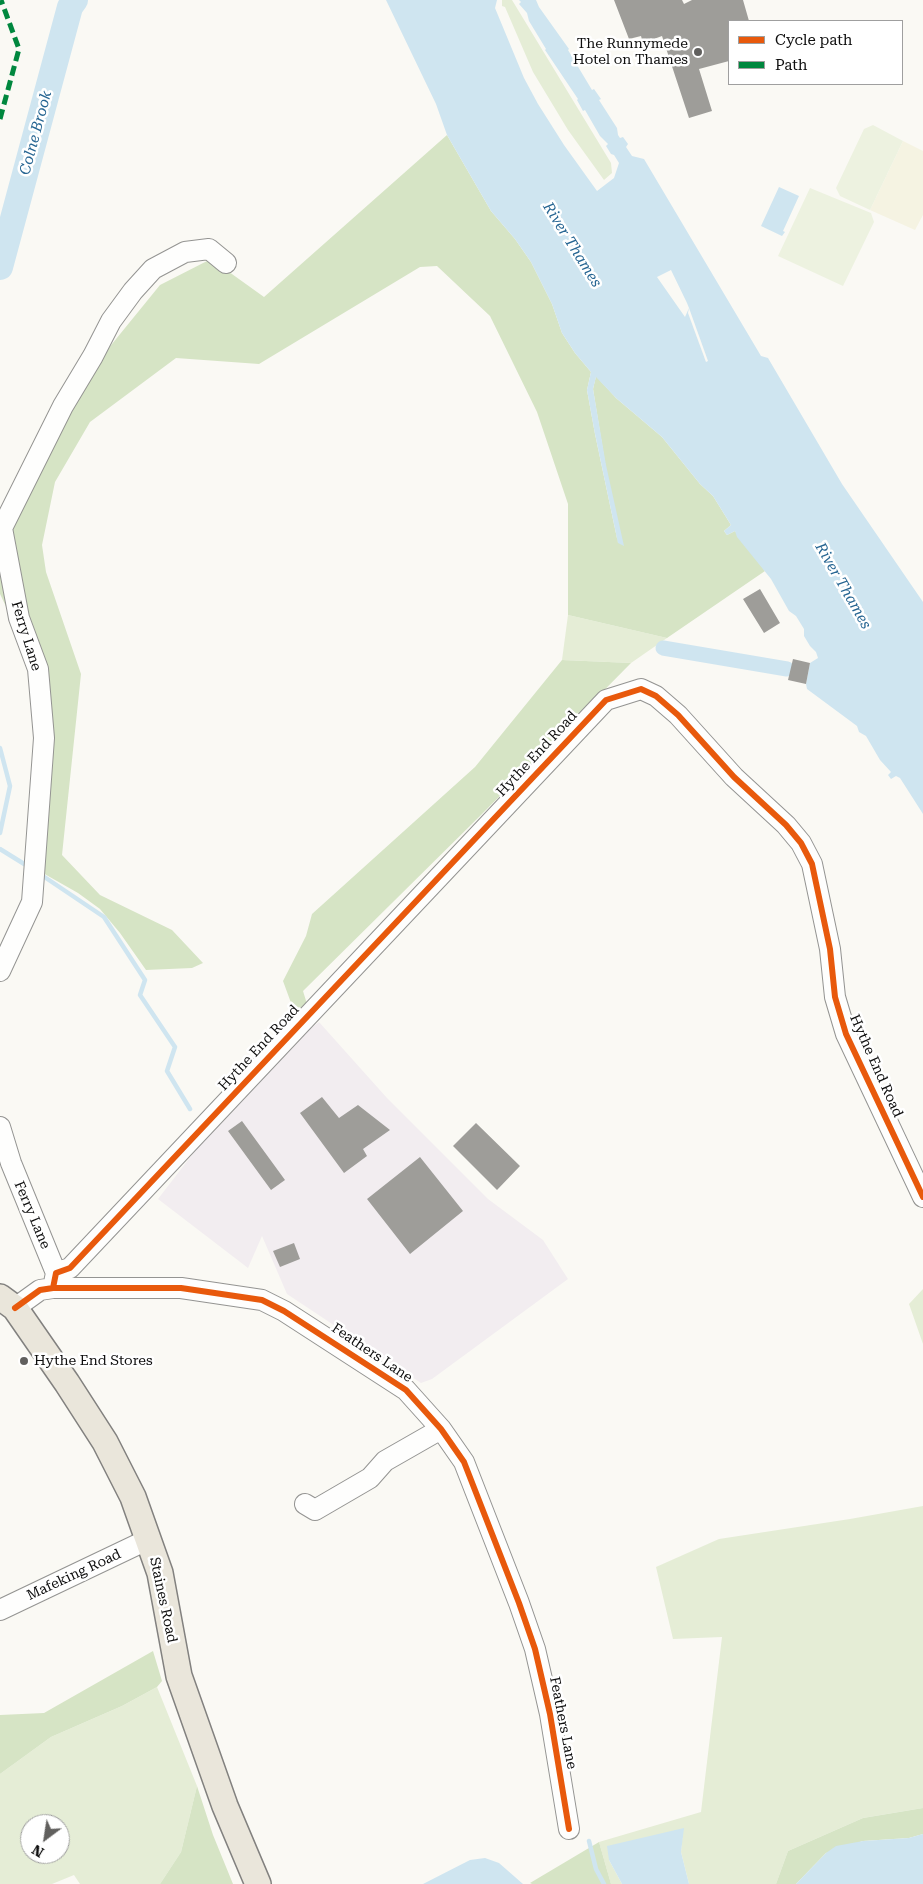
<!DOCTYPE html>
<html>
<head>
<meta charset="utf-8">
<style>
	body { margin:0 }
	#map { position:relative; width:923px; height:1884px; overflow:hidden; background:#faf9f4; font-family:"Roboto Serif",serif }
	canvas { display:block }
	.legend { position:absolute; left:728px; top:20px; width:175px; height:65px; box-sizing:border-box; background:#fff; border:1px solid #9f9f9f; margin:0; padding:6px 9px; list-style:none; font-size:15px; color:#0e0e0e }
	.legend li { display:flex; align-items:center; gap:10px; height:25px }
	.legend b { width:25px; border:1px solid #9f9f9f }
	.north { position:absolute; left:20px; top:1814px; width:50px; height:50px; box-sizing:border-box; background:#fff; border:1px solid #9f9f9f; border-radius:50%; rotate:211deg; font-size:14px; font-weight:700; line-height:20px; text-align:center; color:#0e0e0e }
	.north::after { content:''; display:block; margin:auto; width:18px; height:22px; background:#61605e; clip-path:polygon(50% 0,100% 100%,50% 72%,0 100%) }
</style>
</head>
<body>
<div id="map">
<canvas width="923" height="1884"></canvas>
<ul class="legend">
<li><b style="height:6px;background:#e8590c"></b>Cycle path</li>
<li><b style="height:6px;background:#00873e"></b>Path</li>
</ul>
<div class="north">N</div>
</div>
<script>
const context = document.querySelector('canvas').getContext('2d');
context.lineJoin = 'round';
function fill(path, color) { context.fillStyle = color; context.fill(path, 'evenodd'); }
const poly = rows => new Path2D(rows.map(r => 'M' + r).join(''));
function strokePath(path, color, width, dash) { context.strokeStyle = color; context.lineWidth = width; context.lineCap = dash ? 'butt' : 'round'; context.setLineDash(dash || []); context.stroke(path); }
function write(font, color, halo, rows, align = 'center') {
  context.font = font + ' "Roboto Serif",serif'; context.lineWidth = 5; context.setLineDash([]); context.textBaseline = 'middle'; context.strokeStyle = halo; context.fillStyle = color; for (const [text, x, y, turn = 0] of rows) {
    context.save(); context.translate(x, y); context.rotate((+turn || 0) * Math.PI / 180); context.textAlign = isNaN(turn) ? turn : align; if (halo) context.strokeText(text, 0, 0); context.fillText(text, 0, 0); context.restore();
  }
}
fill(poly([
	[319,1022,387,1098,488,1199,543,1240,568,1279,432,1379,421,1383,287,1294,262,1236,248,1268,158,1199,205,1138,292,1042]
]), '#f2edf0');
fill(poly([
	[903,141,923,151,923,215,915,230,870,210]
]), '#f5f3e2');
fill(poly([
	[502,0,512,0,611,163,612,173,604,180,568,130,533,72,505,7,502,6],
	[568,615,667,638,631,663,562,660],
	[923,1289,923,1344,909,1304],
	[923,1506,923,1808,863,1818,788,1851,776,1884,689,1884,681,1852,683,1829,609,1860,622,1884,611,1884,599,1842,701,1812,722,1637,673,1639,656,1567,719,1539,850,1519],
	[157,1687,197,1786,181,1852,160,1884,80,1884,74,1875,52,1884,0,1884,0,1774,51,1737,122,1706],
	[30,1824,60,1824,60,1854,30,1854]
]), '#e5edd6');
fill(poly([
	[447,135,491,211,515,239,531,262,552,304,562,333,575,353,591,372,587,390,595,434,618,543,593,389,596,376,616,398,662,437,700,484,713,496,731,525,724,531,727,535,735,531,765,571,667,638,568,615,568,504,537,412,490,316,437,266,420,267,259,364,176,358,90,422,55,482,42,545,46,572,81,674,62,855,100,895,172,930,203,963,192,968,146,970,120,933,100,909,78,893,34,868,41,751,36,669,0,594,0,541,90,371,160,285,211,259,264,297],
	[562,660,631,663,480,816,303,991,307,1004,294,1011,283,981,306,936,312,914,475,767],
	[153,1651,162,1681,157,1687,122,1706,51,1737,0,1774,0,1715,44,1713],
	[197,1786,213,1835,233,1884,160,1884,181,1852],
	[923,1808,923,1834,909,1838,863,1841,826,1853,796,1884,776,1884,788,1851,863,1818],
	[599,1842,611,1884,532,1884,530,1883]
]), '#d6e4c5');
fill(poly([
	[873,125,903,141,870,210,840,196,836,188,864,129],
	[810,188,871,213,874,222,843,286,778,256]
]), '#edf2e0');
fill(poly([
	[386,0,497,0,495,8,524,78,538,104,564,145,597,191,614,178,619,163,614,155,611,154,606,146,608,144,600,136,585,110,583,111,577,100,578,99,545,50,546,49,529,21,527,13,519,4,521,2,519,0,536,0,539,7,569,49,568,50,592,90,594,89,601,99,599,100,617,128,618,135,620,138,623,137,628,144,626,147,632,156,644,159,761,356,768,358,842,484,923,602,923,814,900,778,896,776,891,779,888,775,891,772,880,760,866,736,859,732,857,726,807,689,806,684,810,663,818,658,816,652,810,646,804,636,804,629,796,616,789,611,771,579,737,537,735,531,727,535,724,531,731,525,713,496,700,484,662,437,616,398,596,377,593,389,606,465,624,546,618,543,595,434,587,390,591,372,575,353,562,333,552,304,531,262,515,239,491,211,447,135,436,104],
	[671,270,687,303,689,308,685,317,657,277],
	[779,187,799,196,783,231,785,232,782,236,761,226],
	[684,1828,681,1852,689,1884,622,1884,609,1860,607,1846],
	[923,1834,923,1884,796,1884,826,1853,836,1846,863,1841,909,1838],
	[485,1858,499,1863,523,1884,423,1884,470,1860]
]), '#cfe5f0');
fill(poly([
	[689,308,708,361,706,362,688,313]
]), '#faf9f4');
strokePath(poly([
	[0,748,10,786,0,833],
	[0,849,29,867],
	[40,874,104,917,145,980,140,995,175,1047,167,1071,190,1109],
	[589,1841,596,1869,604,1884]
]), '#cfe5f0', 4.5);
strokePath(poly([
	[663,648,787,669]
]), '#cfe5f0', 15);
strokePath(poly([
	[0,267,70,7,75,0]
]), '#cfe5f0', 26);
fill(poly([
	[614,0,682,0,684,4,692,0,743,0,749,21,729,21,729,61,699,69,712,111,689,118,662,36,643,43,641,36,629,39],
	[760,589,780,623,764,633,743,599],
	[793,659,810,663,806,684,788,680],
	[322,1097,339,1118,358,1105,390,1130,363,1149,367,1156,344,1173,300,1113],
	[242,1121,285,1180,271,1190,228,1131],
	[476,1123,520,1166,497,1190,453,1146],
	[420,1157,463,1211,410,1254,367,1199],
	[294,1243,300,1259,280,1267,273,1251]
]), '#9e9d99');
const minor = poly([
	[0,971,32,902,44,738,38,669,19,618,2,528,63,406,93,356,111,321,133,291,153,269,185,252,209,249,226,263],
	[0,1127,11,1163,56,1273],
	[53,1288,56,1273,70,1268,606,700,641,689,656,696,678,715,734,777,786,825,801,843,812,864,830,949,835,997,846,1034,923,1197],
	[15,1308,40,1290,53,1288,181,1288,262,1300,284,1311,406,1390,441,1429,464,1462,519,1603,535,1649,550,1714,569,1829],
	[305,1504,315,1510,370,1478,385,1461,441,1429],
	[0,1610,149,1539]
]);
const major = poly([
	[0,1297,15,1308,67,1383,105,1442,133,1497,160,1573,179,1676,225,1806,258,1884]
]);
strokePath(minor, '#949492', 22);
strokePath(major, '#82817f', 28);
strokePath(minor, '#fefefd', 20);
strokePath(major, '#eae6db', 25);
strokePath(poly([
	[0,119,19,49,1,0]
]), '#00873e', 5, [10, 5]);
strokePath(poly([
	[53,1288,56,1273,70,1268,606,700,641,689,656,696,678,715,734,777,786,825,801,843,812,864,830,949,835,997,846,1034,923,1197],
	[15,1308,40,1290,53,1288,181,1288,262,1300,284,1311,406,1390,441,1429,464,1462,519,1603,535,1649,550,1714,569,1829]
]), '#e8590c', 6);
for (const [x, y, r, color] of [
	[698,52,5,"#61605e"],
	[24,1361,5,"#61605e"]
]) { const dot = new Path2D(); dot.arc(x, y, r, 0, 2 * Math.PI); context.fillStyle = color; context.fill(dot); strokePath(dot, '#fff', 2); }
write('14px', '#0e0e0e', '#fff', [
	["The Runnymede",688,44],
	["Hotel on Thames",688,60],
	["Hythe End Stores",34,1361,"left"]
], 'right');
write('14px', '#0e0e0e', '#fff', [
	["Ferry Lane",26,636,73],
	["Hythe End Road",537,754,-47],
	["Hythe End Road",259,1048,-47],
	["Hythe End Road",876,1066,66],
	["Ferry Lane",32,1215,67],
	["Feathers Lane",372,1353,34],
	["Mafeking Road",74,1575,-25],
	["Staines Road",163,1600,78],
	["Feathers Lane",563,1723,79]
]);
write('italic 15px', '#266592', '#fff', [
	["Colne Brook",36,133,-75],
	["River Thames",572,245,58],
	["River Thames",843,586,60]
]);
</script>
</body>
</html>
